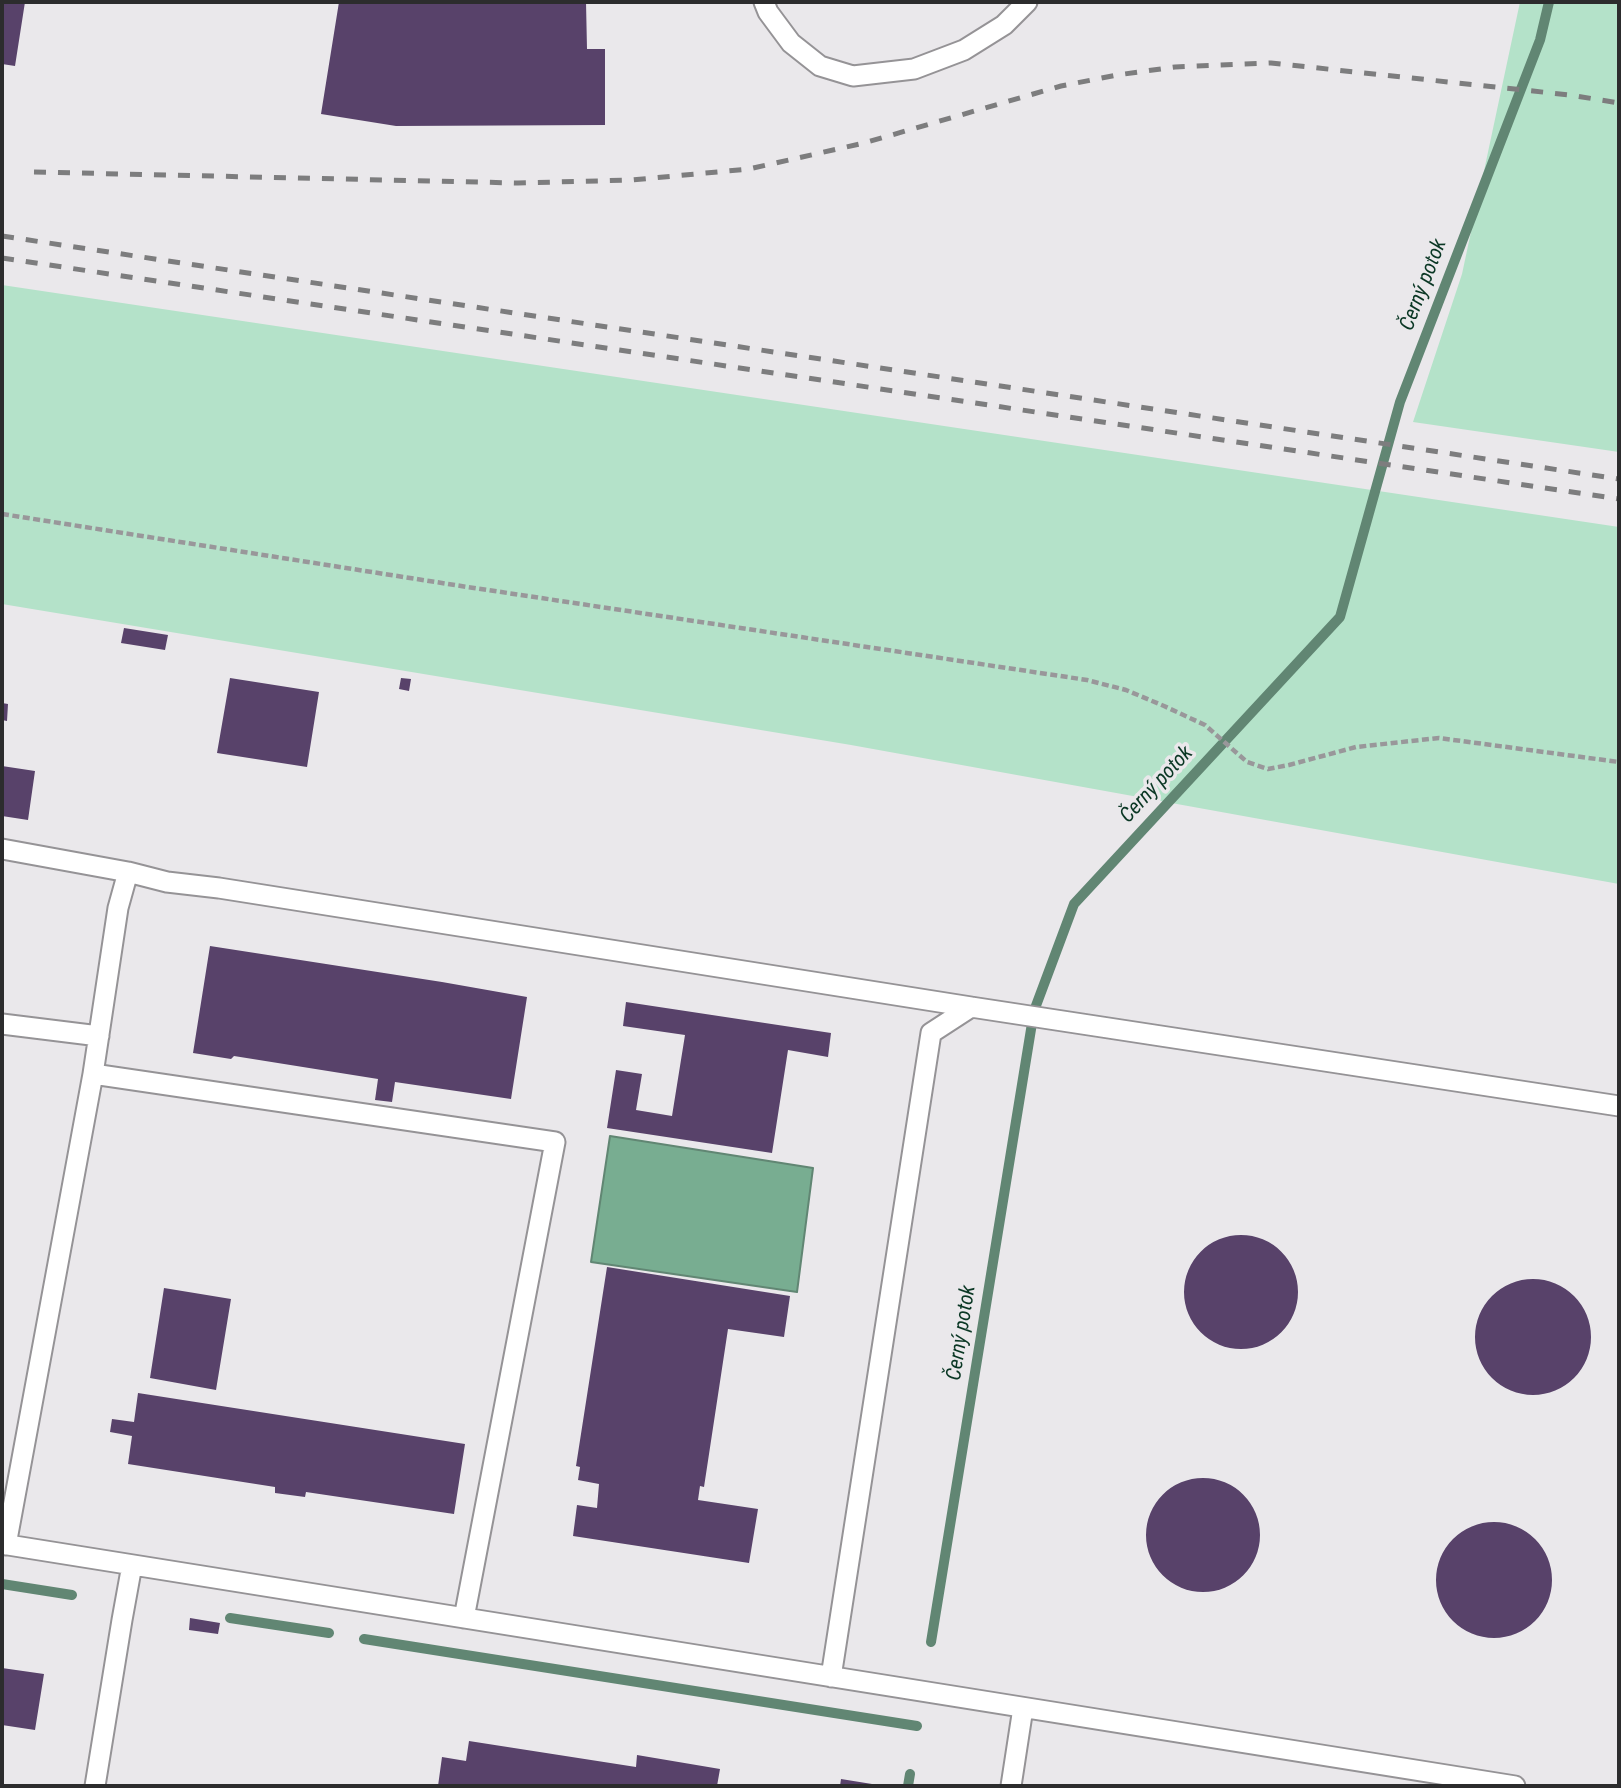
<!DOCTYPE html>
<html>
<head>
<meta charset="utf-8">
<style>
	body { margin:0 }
	#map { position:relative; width:1621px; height:1788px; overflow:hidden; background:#eae8eb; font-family:"Roboto Condensed",sans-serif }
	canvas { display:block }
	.frame { position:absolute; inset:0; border:4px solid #2c2c2d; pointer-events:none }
</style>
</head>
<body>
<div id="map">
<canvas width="1621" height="1788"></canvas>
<div class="frame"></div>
</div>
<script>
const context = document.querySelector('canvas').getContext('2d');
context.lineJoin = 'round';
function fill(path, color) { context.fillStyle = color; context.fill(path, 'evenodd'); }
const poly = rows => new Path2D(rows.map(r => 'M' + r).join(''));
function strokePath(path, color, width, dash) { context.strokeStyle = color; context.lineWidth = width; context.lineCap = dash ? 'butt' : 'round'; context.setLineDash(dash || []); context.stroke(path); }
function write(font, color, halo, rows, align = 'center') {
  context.font = font + ' "Roboto Condensed",sans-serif'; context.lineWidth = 7; context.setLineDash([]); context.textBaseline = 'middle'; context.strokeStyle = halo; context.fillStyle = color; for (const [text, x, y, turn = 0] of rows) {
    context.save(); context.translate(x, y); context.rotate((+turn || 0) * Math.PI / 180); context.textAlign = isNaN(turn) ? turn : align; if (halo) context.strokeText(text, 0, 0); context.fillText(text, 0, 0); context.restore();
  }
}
fill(poly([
	[1520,2,1619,2,1619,452,1413,422,1462,274],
	[2,285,1619,527,1619,884,851,745,2,604]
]), '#b4e2c9');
const water = poly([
	[610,1136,813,1168,797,1292,591,1262,610,1136]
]);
fill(water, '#78ad91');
strokePath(water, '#618673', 2);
strokePath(poly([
	[2,1584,72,1595],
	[230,1618,329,1633],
	[364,1639,917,1726],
	[931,1642,1034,1011,1074,904,1340,617,1400,402,1540,40,1549,2],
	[908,1786,910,1774]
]), '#618673', 10);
fill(poly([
	[2,2,25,2,15,66,2,64],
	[339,2,586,2,587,49,605,49,605,125,396,126,321,114],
	[124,628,168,635,165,650,121,643],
	[230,678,319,692,307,767,217,753],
	[401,678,411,679,409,691,399,689],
	[2,703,8,704,7,721,2,720],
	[2,766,35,771,28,820,2,816],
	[210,946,442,982,527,997,511,1099,395,1082,392,1102,375,1100,378,1079,234,1056,231,1059,193,1053],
	[626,1002,831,1033,828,1057,788,1050,772,1153,607,1128,616,1070,642,1074,636,1110,672,1116,685,1035,623,1026],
	'1184 1292a57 57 0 1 1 114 0a57 57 0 1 1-114 0Z',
	[607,1267,790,1296,784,1337,728,1329,704,1487,700,1486,698,1500,758,1509,749,1563,573,1536,577,1505,597,1508,599,1484,578,1480,580,1467,576,1466],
	'1475 1337a58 58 0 1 1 116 0a58 58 0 1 1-116 0Z',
	[164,1288,231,1299,216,1390,150,1378],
	[138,1393,465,1444,454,1514,306,1492,305,1497,275,1493,275,1487,128,1464,132,1436,110,1432,112,1419,134,1422],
	'1146 1535a57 57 0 1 1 114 0a57 57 0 1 1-114 0Z',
	'1436 1580a58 58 0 1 1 116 0a58 58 0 1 1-116 0Z',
	[190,1618,220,1623,218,1634,189,1630],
	[2,1668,44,1674,35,1730,2,1725],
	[469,1741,636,1767,637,1755,720,1769,717,1786,438,1786,442,1757,466,1761],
	[841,1779,872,1784,872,1786,840,1786]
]), '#58426a');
const service = poly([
	[764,2,768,12,791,43,820,66,853,76,914,69,964,50,1004,25,1027,2],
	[2,849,128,872,167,882,219,888,971,1007],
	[2,1024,99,1036],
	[93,1074,555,1142,464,1618],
	[2,1544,1515,1786],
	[6,1545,93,1074,118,908,128,872],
	[831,1677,931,1033,971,1007,1619,1106],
	[95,1786,122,1620,132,1565],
	[1011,1786,1023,1708]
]);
strokePath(service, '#959396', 23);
strokePath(poly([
	[2,514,461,586,1087,680,1126,690,1164,706,1205,725,1247,762,1268,769,1289,765,1356,747,1439,738,1619,762]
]), '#99979a', 4.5, [7, 3.5]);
strokePath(service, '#fff', 19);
strokePath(poly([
	[34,172,518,183,632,180,749,169,864,143,1061,86,1117,75,1175,67,1271,63,1570,95,1619,103],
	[2,236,1619,479],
	[2,258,1619,499]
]), '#7d7d7e', 5, [12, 12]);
write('italic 21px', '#0a3724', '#eae8eb', [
	["Černý potok",1424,285,-69],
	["Černý potok",1157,785,-47],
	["Černý potok",962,1333,-81]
]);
</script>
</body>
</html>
